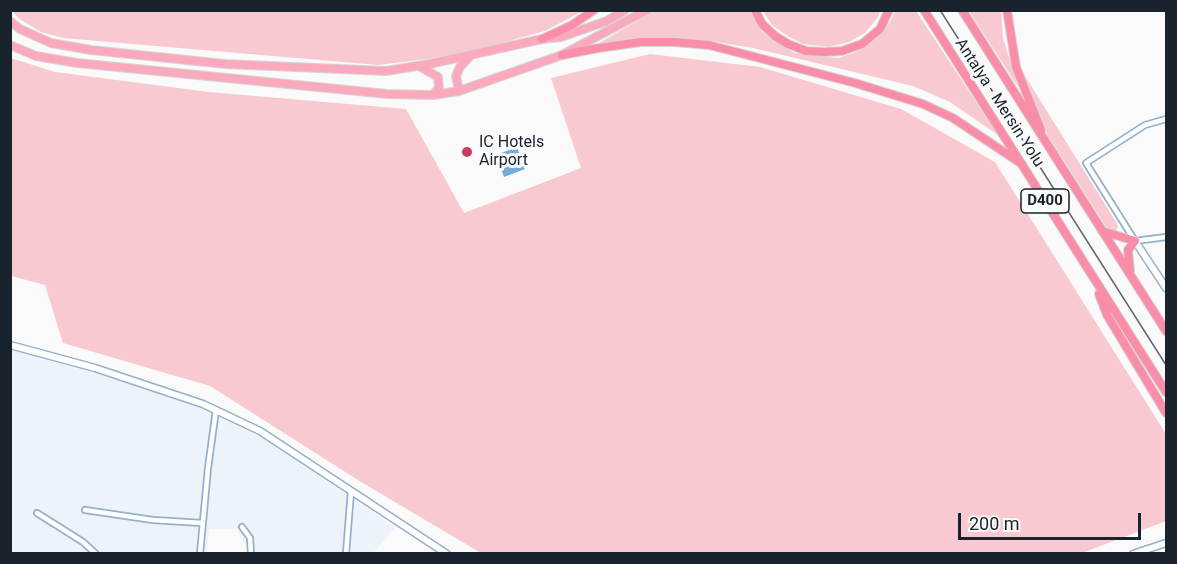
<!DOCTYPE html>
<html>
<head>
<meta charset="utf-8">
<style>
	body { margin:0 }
	#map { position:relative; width:1177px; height:564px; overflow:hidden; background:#fafafa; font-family:Roboto,sans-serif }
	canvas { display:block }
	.frame { position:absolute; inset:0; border:12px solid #18232d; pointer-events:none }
	.scale { position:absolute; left:958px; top:513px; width:183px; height:27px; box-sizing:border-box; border:3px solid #18232d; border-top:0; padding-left:8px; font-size:18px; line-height:21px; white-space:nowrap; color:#18232d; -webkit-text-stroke:4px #fafafa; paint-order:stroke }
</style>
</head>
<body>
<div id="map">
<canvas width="1177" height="564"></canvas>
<div class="frame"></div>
<div class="scale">200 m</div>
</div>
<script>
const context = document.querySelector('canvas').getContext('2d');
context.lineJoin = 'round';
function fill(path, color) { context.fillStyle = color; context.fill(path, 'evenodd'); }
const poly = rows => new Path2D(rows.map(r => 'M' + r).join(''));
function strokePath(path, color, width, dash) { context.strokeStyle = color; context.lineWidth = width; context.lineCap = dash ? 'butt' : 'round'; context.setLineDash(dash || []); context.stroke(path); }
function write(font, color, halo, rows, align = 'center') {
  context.font = font + ' Roboto,sans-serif'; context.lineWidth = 6; context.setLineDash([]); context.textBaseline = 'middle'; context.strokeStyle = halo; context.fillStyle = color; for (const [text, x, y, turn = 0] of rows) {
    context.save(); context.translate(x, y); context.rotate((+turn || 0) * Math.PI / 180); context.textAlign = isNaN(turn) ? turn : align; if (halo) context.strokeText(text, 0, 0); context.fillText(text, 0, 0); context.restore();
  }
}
fill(poly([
	[11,350,118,380,186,402,235,424,280,448,395,528,373,553,246,553,247,548,237,529,209,529,207,553,11,554]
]), '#ecf3fa');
fill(poly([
	[12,11,583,11,545,31,483,48,427,59,378,65,63,38,41,32,18,18],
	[654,11,752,11,762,32,794,53,839,58,856,52,877,38,890,22,895,11,916,11,998,135,950,102,913,86,753,48,705,40,662,38,599,43],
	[763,11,880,11,878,17,865,33,849,42,828,47,803,44,786,35,772,25],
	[969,11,1001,11,1003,38,1018,87],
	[650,54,760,67,901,109,995,162,1166,434,1166,521,1082,553,481,553,361,482,210,386,63,343,45,285,11,276,11,58,55,72,209,92,406,109,464,213,581,168,551,78],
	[1025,76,1116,222,1118,227,1116,231,1111,231,1107,228,1048,136]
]), '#f8c9d1');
fill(poly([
	[517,147,525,169,504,177,496,155]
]), '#74abd9');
const minor = poly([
	[1166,119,1145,125,1086,163,1135,241,1166,237],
	[85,510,153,520,202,523],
	[37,513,83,542,96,554],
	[242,527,250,538,251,554],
	[200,554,208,468,216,410],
	[346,554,351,491]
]);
const tertiary = poly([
	[1135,241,1166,288],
	[10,345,95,368,203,404,260,431,447,554],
	[1133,554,1166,543]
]);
const primary = poly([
	[10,21,20,29,51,43,91,50,225,64,386,71,429,64,542,39,561,37,607,21,625,10],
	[10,45,36,56,77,63,387,94,433,95,459,91,562,55,647,10],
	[419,66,438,77,439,88,433,95],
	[459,91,456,76,460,67,470,56]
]);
const trunk = poly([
	[755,10,762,24,775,36,788,44,806,51,825,52,842,51,862,44,880,29,889,10],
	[924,10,1166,392],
	[962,10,1166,331],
	[1007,10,1016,67,1041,130],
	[542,39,572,25,594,10],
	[562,55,599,48,641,42,674,42,709,45,855,83,923,104,953,118,1022,164],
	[1102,231,1135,241,1128,250,1130,271],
	[1099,294,1107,315,1166,413]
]);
strokePath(minor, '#94b1cb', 8);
strokePath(tertiary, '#94b1cb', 9);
strokePath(primary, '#d5d7d9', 10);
strokePath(trunk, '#d5d7d9', 10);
strokePath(minor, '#fff', 4.5);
strokePath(tertiary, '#fff', 6);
strokePath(primary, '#fbaabe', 8);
strokePath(trunk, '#fa8ea8', 8);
strokePath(poly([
	[940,10,1166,365]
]), '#60686f', 1.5);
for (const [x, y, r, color] of [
	[467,152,6,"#c83a64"]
]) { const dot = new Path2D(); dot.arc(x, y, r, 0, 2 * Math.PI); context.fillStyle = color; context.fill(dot); strokePath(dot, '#fafafa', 2); }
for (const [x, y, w] of [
	[1045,201,48]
]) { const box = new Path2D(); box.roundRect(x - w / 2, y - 12, w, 24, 4.5); context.fillStyle = '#fafafa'; context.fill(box); strokePath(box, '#18232d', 1.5); }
write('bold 15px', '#18232d', null, [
	["D400",1045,201]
]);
write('16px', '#18232d', '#fafafa', [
	["Antalya - Mersin Yolu",999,103,57]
]);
write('16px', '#18232d', '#fafafa', [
	["IC Hotels",479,143],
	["Airport",479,161]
], 'left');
</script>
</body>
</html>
